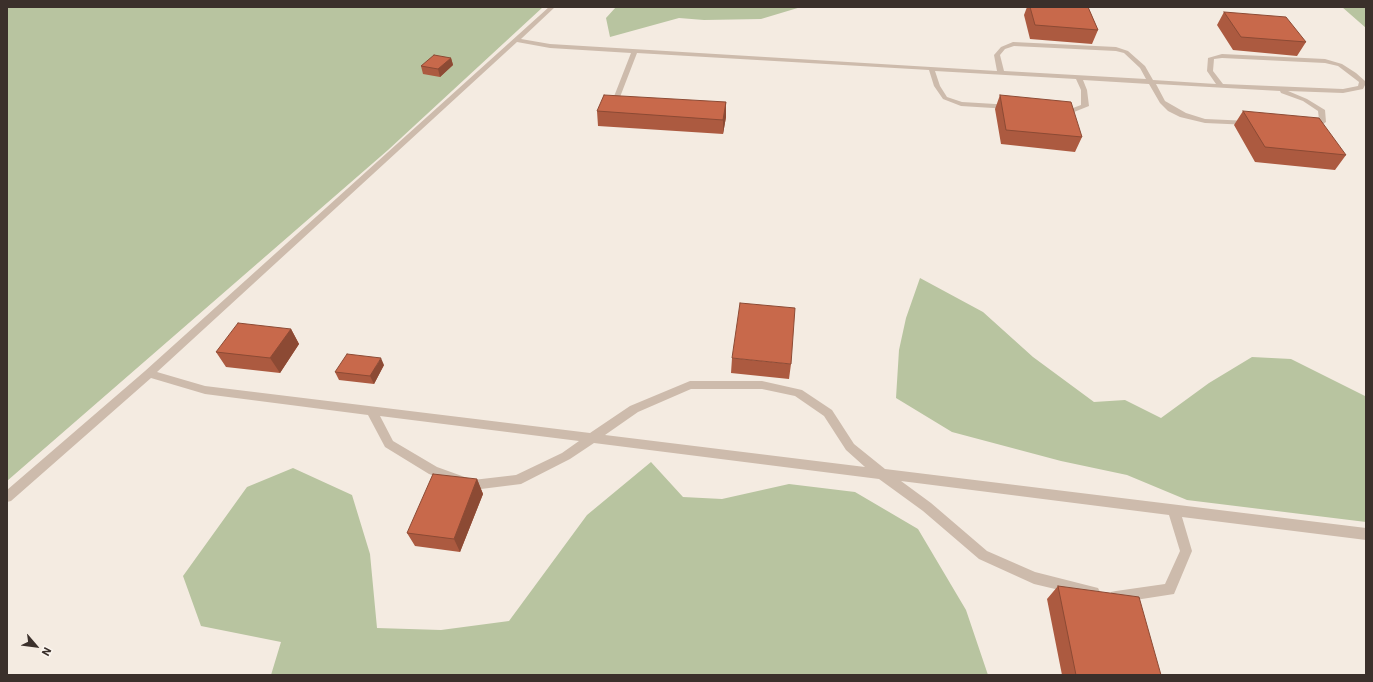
<!DOCTYPE html>
<html>
<head>
<meta charset="utf-8">
<style>
	body { margin:0 }
	#map { position:relative; width:1373px; height:682px; overflow:hidden; background:#f4ebe1; font-family:"IBM Plex Sans",sans-serif }
	canvas { display:block }
	.frame { position:absolute; inset:0; border:8px solid #3b302b; pointer-events:none }
	.north { position:absolute; left:16px; top:626px; width:40px; height:40px; -webkit-text-stroke:3px #fbf5ee; paint-order:stroke; rotate:118deg; font-size:11px; font-weight:700; line-height:16px; text-align:center; color:#3b302b }
	.north::after { content:''; display:block; margin:auto; width:14px; height:18px; background:#3b302b; clip-path:polygon(50% 0,100% 100%,50% 72%,0 100%) }
</style>
</head>
<body>
<div id="map">
<canvas width="1373" height="682"></canvas>
<div class="frame"></div>
<div class="north">N</div>
</div>
<script>
const context = document.querySelector('canvas').getContext('2d');
context.lineJoin = 'round';
function fill(path, color) { context.fillStyle = color; context.fill(path, 'evenodd'); }
const poly = rows => new Path2D(rows.map(r => 'M' + r).join(''));
function strokePath(path, color, width, dash) { context.strokeStyle = color; context.lineWidth = width; context.lineCap = dash ? 'butt' : 'round'; context.setLineDash(dash || []); context.stroke(path); }
fill(poly([
	[7,7,543,7,388,150,7,481],
	[616,7,801,7,761,19,704,20,679,18,610,37,606,18],
	[1342,7,1366,7,1366,28],
	[920,278,983,312,1033,357,1094,402,1125,400,1161,418,1209,383,1252,357,1291,359,1365,396,1366,401,1366,522,1187,500,1127,475,1061,461,952,432,896,398,899,350,906,318],
	[651,462,683,497,722,499,789,484,855,492,918,529,966,610,988,675,271,675,281,642,201,626,183,576,247,487,293,468,352,495,370,554,377,628,441,630,509,621,587,515]
]), '#b8c4a0');
fill(poly([
	[549,7,555,7,521,39,550,44,997,71,994,55,1001,47,1013,42,1116,47,1128,51,1145,66,1153,80,1216,84,1207,71,1208,58,1222,54,1325,59,1342,64,1356,73,1365,81,1366,83,1363,89,1343,93,1288,91,1307,99,1325,110,1326,122,1316,129,1306,129,1306,125,1311,125,1319,119,1318,111,1303,101,1281,93,1280,91,1156,84,1165,101,1186,113,1205,119,1250,121,1254,123,1250,125,1205,123,1180,117,1168,111,1160,103,1149,84,1083,80,1087,90,1089,106,1074,112,1061,112,1057,110,1058,108,1073,108,1081,105,1081,90,1076,79,935,71,940,86,947,97,962,102,1012,105,1012,109,1009,109,961,106,943,99,934,86,929,70,637,53,620,97,628,99,625,101,616,101,613,99,631,53,550,48,517,42,157,372,205,386,590,433,630,406,690,381,762,381,802,390,832,410,854,444,885,469,1366,528,1366,540,1182,517,1192,551,1174,594,1116,603,1111,602,1109,597,1111,592,1116,591,1165,584,1180,551,1169,515,901,481,931,503,987,551,1035,572,1098,588,1100,592,1098,596,1093,598,1034,584,979,559,923,511,879,479,594,443,570,459,521,484,473,490,429,474,385,447,368,415,205,394,151,378,11,501,7,502,7,490,145,371,549,7],
	[1014,46,1116,51,1124,53,1140,68,1146,79,1004,71,1000,55,1005,49,1014,46],
	[1222,58,1325,63,1338,66,1359,82,1358,86,1343,89,1223,84,1213,71,1214,59,1222,58],
	[691,389,762,389,795,396,824,416,846,450,865,467,605,435,638,412,691,389],
	[380,416,579,441,562,453,516,475,473,480,437,467,393,441,380,416]
]), '#cdbbac');
fill(poly([
	[1027,7,1088,7,1098,30,1092,44,1030,39,1024,15],
	[1224,12,1306,42,1297,56,1233,50,1217,25],
	[451,58,453,65,440,77,423,74,421,66],
	[1000,95,1082,137,1075,152,1001,144,995,109],
	[726,102,726,117,723,134,598,126,597,111],
	[1243,111,1346,155,1335,170,1255,162,1234,125],
	[291,329,299,344,280,373,226,367,216,352],
	[732,358,791,364,789,379,731,373],
	[384,365,374,384,339,380,335,372],
	[477,479,483,494,460,552,415,546,407,533],
	[1058,586,1161,675,1062,675,1047,599]
]), '#ac5a40');
fill(poly([
	[451,58,453,65,440,77,438,69],
	[726,102,726,117,723,134,723,120],
	[291,329,299,344,280,373,270,358],
	[381,358,384,365,374,384,370,376],
	[477,479,483,494,460,552,454,539]
]), '#8c4a34');
const building = poly([
	[1030,7,1088,7,1098,30,1035,25,1030,7],
	[1224,12,1286,17,1306,42,1241,37,1224,12],
	[434,55,451,58,438,69,421,66,434,55],
	[604,95,726,102,723,120,597,111,604,95],
	[1000,95,1071,102,1082,137,1006,130,1000,95],
	[1243,111,1319,118,1346,155,1265,147,1243,111],
	[740,303,795,308,791,364,732,358,740,303],
	[238,323,291,329,270,358,216,352,238,323],
	[347,354,381,358,370,376,335,372,347,354],
	[433,474,477,479,454,539,407,533,433,474],
	[1058,586,1139,597,1161,675,1076,675,1058,586]
]);
fill(building, '#c8694b');
strokePath(building, '#8c4a34', 1);
</script>
</body>
</html>
